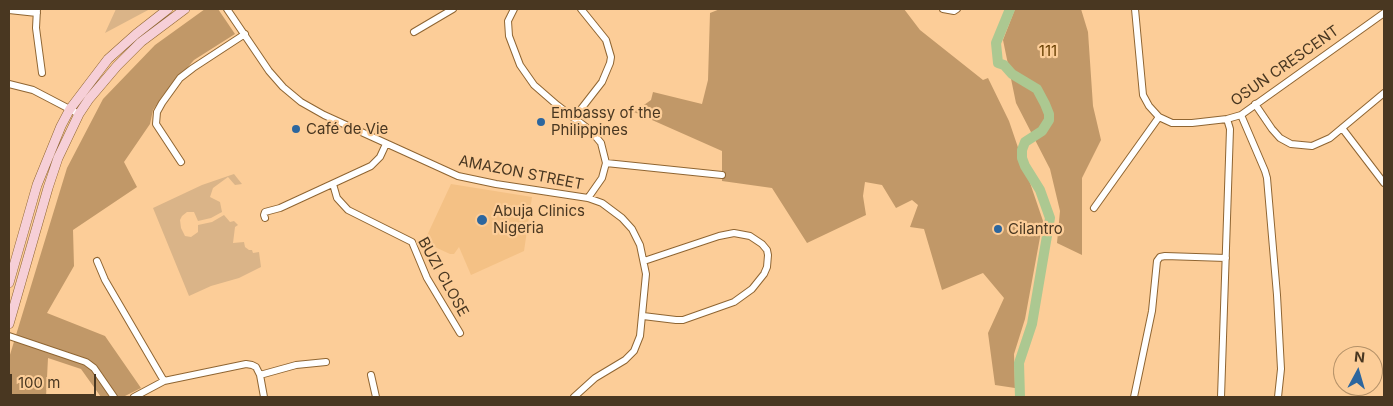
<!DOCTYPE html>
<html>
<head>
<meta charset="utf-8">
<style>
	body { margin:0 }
	#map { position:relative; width:1393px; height:406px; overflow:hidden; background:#fccd98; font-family:Inter,sans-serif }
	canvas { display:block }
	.frame { position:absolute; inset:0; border:10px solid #493721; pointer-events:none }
	.north { position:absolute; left:1333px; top:346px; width:50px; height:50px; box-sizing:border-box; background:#fccd98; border:1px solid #b49168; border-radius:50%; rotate:6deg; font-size:14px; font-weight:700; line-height:20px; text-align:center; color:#493721 }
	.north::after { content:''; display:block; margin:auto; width:18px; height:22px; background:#2c669e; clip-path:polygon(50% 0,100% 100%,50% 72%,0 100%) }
	.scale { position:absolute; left:10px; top:374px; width:86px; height:22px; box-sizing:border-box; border:2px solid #493721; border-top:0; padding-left:6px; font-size:15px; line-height:18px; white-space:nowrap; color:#493721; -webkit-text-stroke:4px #fccd98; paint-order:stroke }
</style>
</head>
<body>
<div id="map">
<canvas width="1393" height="406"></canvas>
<div class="frame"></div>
<div class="north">N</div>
<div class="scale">100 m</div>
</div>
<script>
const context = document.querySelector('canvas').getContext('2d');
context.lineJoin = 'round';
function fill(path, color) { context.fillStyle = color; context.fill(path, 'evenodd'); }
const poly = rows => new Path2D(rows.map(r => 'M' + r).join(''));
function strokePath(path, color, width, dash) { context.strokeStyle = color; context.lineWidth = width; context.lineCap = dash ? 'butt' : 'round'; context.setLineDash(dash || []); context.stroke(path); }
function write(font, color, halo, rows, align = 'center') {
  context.font = font + ' Inter,sans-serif'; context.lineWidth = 4.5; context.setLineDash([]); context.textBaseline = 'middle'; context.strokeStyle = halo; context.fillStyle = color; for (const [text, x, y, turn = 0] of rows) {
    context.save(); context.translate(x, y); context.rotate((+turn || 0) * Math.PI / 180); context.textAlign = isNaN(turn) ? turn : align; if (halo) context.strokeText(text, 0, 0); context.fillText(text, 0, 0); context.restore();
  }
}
fill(poly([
	[451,184,532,197,524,251,471,275,459,247,454,254,450,254,424,242]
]), '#f4c185');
fill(poly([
	[116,9,150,9,105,33],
	[234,174,242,184,235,185,228,177,213,188,210,197,220,202,222,212,211,218,198,221,194,212,187,212,182,216,180,220,181,228,185,236,191,237,198,232,198,225,212,222,224,215,230,222,234,221,238,225,235,227,233,243,244,242,245,247,249,250,252,250,253,253,259,252,261,267,239,278,211,286,189,296,153,208,202,185]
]), '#dab488');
fill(poly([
	[205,9,218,9,235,34,194,60,164,94,153,110,150,124,124,162,137,187,73,230,74,266,47,313,105,336,141,388,123,397,101,397,81,369,48,358,46,397,9,397,9,358,67,168,103,99,155,45],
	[720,9,904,9,920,30,983,80,988,78,1009,121,1043,221,1025,319,1014,354,1015,388,995,385,988,333,1004,298,983,273,942,290,924,229,910,227,918,205,912,200,896,208,882,185,865,182,863,196,866,215,807,243,772,188,722,181,722,151,634,112,651,100,653,92,702,104,708,80,710,13],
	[1015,9,1081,9,1088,32,1093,106,1101,140,1082,178,1082,255,1057,243,1060,211,1050,169,1016,103,1003,40]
]), '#c19868');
strokePath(poly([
	[1010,9,996,43,998,63,1004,65,1012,74,1037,89,1045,104,1049,114,1049,120,1042,131,1025,142,1022,150,1022,158,1025,166,1040,190,1050,218,1032,324,1019,363,1020,397]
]), '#acc891', 10);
const street = poly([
	[37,9,36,28,42,73],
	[227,9,269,71,283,87,301,102,324,115,458,176,496,184,588,198,602,203,622,218,632,229,640,245,646,274,640,336,634,351,625,360,595,378,574,397],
	[514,9,508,21,509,36,520,65,534,85,557,105,591,131,601,143,606,163,602,178,588,198],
	[943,9,954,11,957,9],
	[1135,9,1143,95,1149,106,1159,117,1172,123,1192,123,1227,119,1241,115,1384,13],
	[9,10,37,13],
	[414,32,453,9],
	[9,84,33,90,79,114],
	[1255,104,1272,129,1280,138,1291,144,1312,146,1330,138,1384,93],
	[1241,115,1265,171,1267,178,1277,295,1281,369,1278,397],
	[574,118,602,82,610,63,611,57,606,40,581,9],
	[1342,128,1384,183],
	[181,162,156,124,157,112,162,103,180,78,193,68,245,34],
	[606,163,722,175],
	[333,184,337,198,348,210,412,242,427,278,460,333],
	[1094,208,1159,117],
	[265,218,264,215,265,212,280,208,371,166,380,157,386,144],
	[97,261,105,280,164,381],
	[643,316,676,320,683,320,734,302,752,289,764,274,767,267,768,255,767,250,762,244,750,236,734,233,719,236,644,261],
	[9,336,86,362,94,368,114,397],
	[260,375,296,365,326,362],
	[371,375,376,397],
	[134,397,164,381,246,364,252,365,256,367,260,375,264,397],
	[1134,397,1152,311,1157,261,1160,257,1165,256,1226,258],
	[1221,397,1230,129,1227,119]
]);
const secondary = poly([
	[9,283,37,185,61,126,70,109,108,59,136,34,168,9],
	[9,324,48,188,58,158,79,114,89,99,117,66,141,42,185,9]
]);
strokePath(street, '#8f6532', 8);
strokePath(secondary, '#8f6532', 10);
strokePath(street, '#fff', 6);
strokePath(secondary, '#f6cfd7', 9);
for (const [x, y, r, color] of [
	[541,122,5,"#2c669e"],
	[296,129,5,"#2c669e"],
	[482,220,6,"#2c669e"],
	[998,229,5,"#2c669e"]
]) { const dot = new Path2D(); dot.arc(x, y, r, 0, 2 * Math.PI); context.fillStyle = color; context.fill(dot); strokePath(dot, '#fccd98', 2); }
write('15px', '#663e00', '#fccd98', [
	["111",1048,51]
]);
write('15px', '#493721', '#fccd98', [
	["OSUN CRESCENT",1285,66,-35],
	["AMAZON STREET",521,173,11],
	["BUZI CLOSE",443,277,61]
]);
write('15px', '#493721', '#fccd98', [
	["Embassy of the",551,113],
	["Philippines",551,130],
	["Café de Vie",306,129],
	["Abuja Clinics",493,211],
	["Nigeria",493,228],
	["Cilantro",1008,229]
], 'left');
</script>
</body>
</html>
